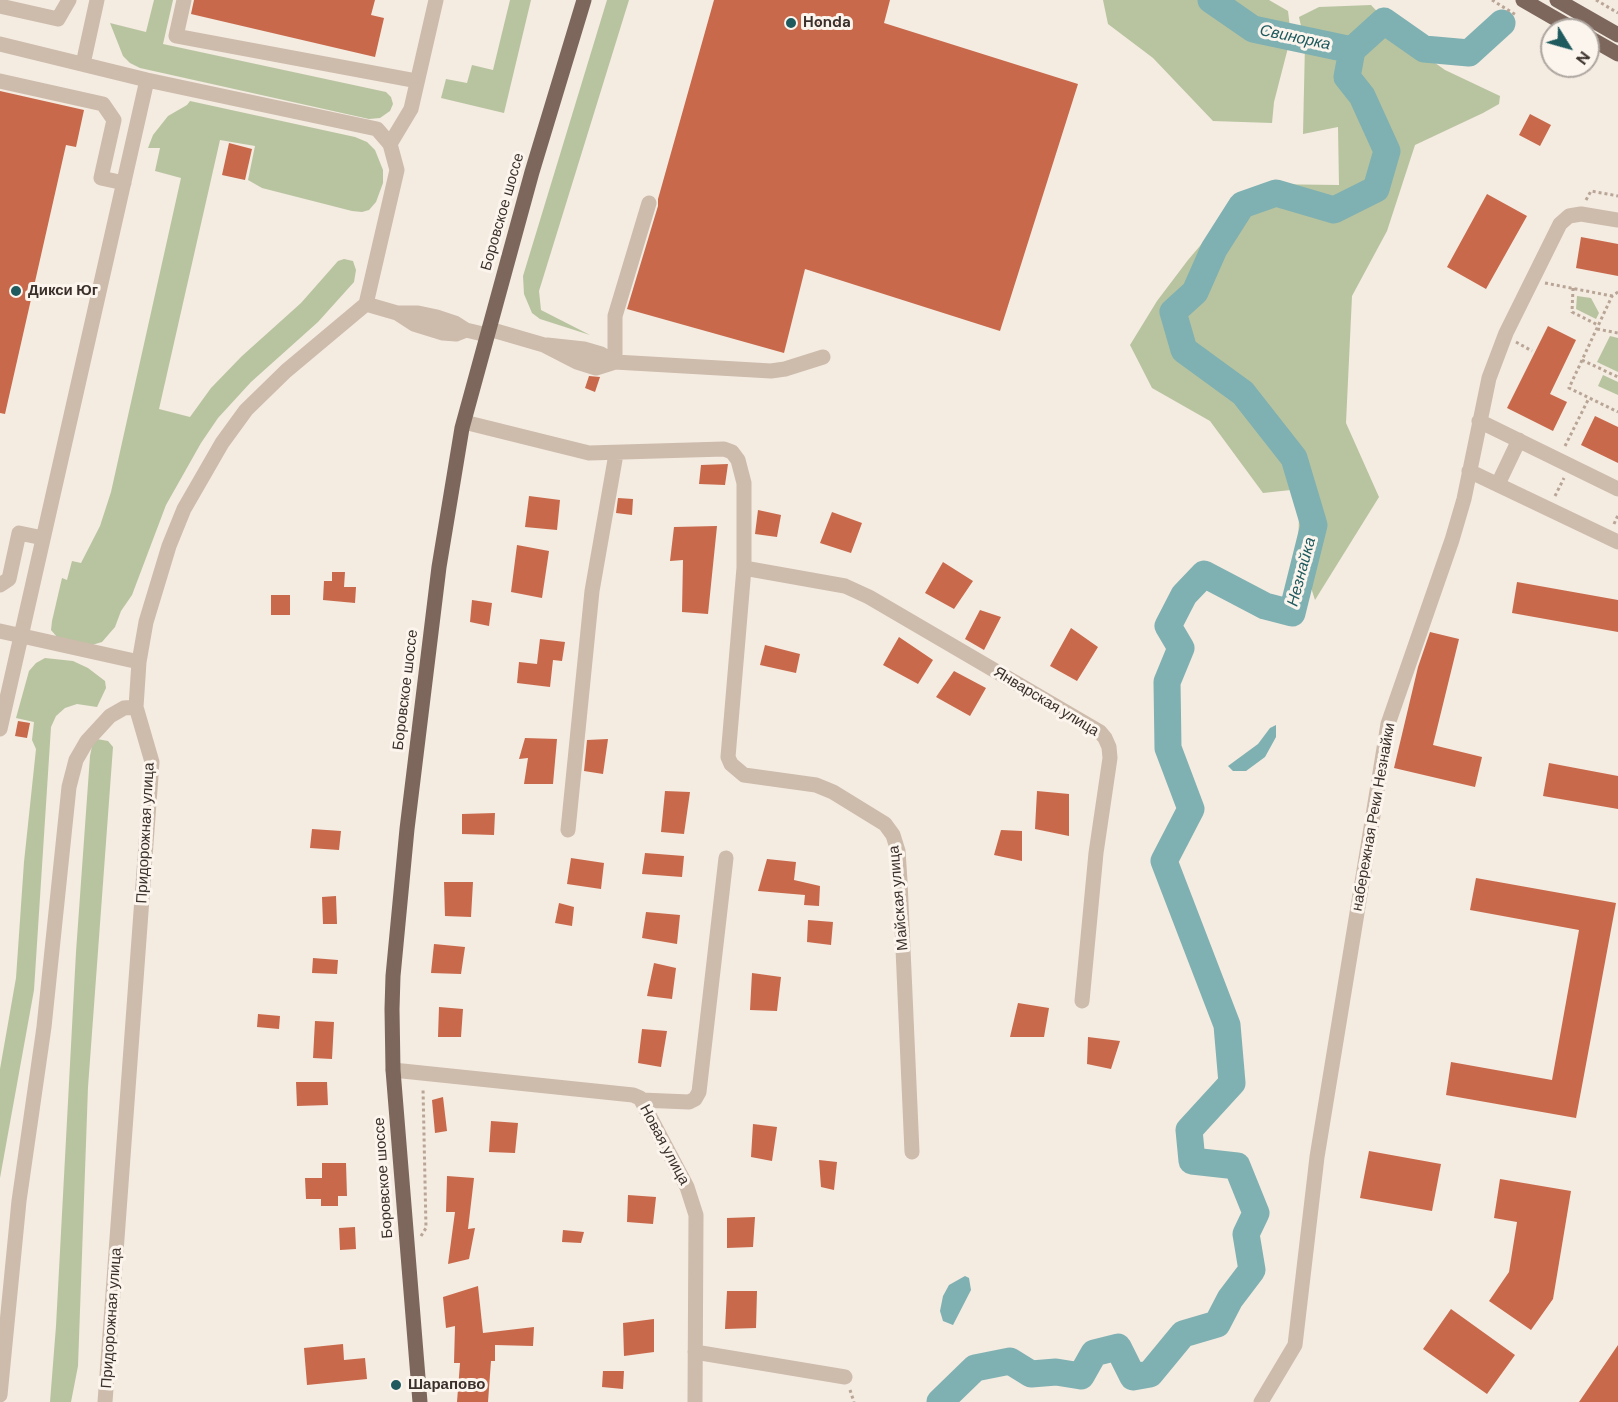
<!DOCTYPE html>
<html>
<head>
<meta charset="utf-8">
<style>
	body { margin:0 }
	#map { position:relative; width:1618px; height:1402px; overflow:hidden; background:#f4ebe1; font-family:"DM Sans",sans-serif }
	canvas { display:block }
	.north { position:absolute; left:1540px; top:18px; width:60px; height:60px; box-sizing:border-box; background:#fbf5ee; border:2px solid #aea6a0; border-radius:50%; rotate:127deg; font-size:16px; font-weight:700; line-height:24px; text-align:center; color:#3b302b }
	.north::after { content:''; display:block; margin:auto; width:21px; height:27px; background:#1f5a5e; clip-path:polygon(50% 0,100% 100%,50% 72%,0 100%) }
</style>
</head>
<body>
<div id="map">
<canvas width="1618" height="1402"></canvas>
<div class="north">N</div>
</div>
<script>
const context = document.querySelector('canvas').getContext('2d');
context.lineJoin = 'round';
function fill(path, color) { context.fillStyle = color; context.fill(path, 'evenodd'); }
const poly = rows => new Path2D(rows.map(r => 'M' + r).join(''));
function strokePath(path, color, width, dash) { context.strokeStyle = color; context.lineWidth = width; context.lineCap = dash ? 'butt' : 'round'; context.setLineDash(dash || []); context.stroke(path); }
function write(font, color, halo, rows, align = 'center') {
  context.font = font + ' "DM Sans",sans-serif'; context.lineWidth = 6; context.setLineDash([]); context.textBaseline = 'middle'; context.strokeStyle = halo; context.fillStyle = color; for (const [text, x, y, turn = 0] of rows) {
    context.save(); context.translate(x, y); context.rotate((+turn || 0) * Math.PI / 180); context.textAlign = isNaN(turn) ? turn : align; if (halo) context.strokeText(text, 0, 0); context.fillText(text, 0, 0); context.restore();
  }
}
fill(poly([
	[154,0,173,0,163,44,386,92,391,97,393,104,390,111,380,118,369,119,140,68,130,63,123,56,110,23,146,32],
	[510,0,531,0,504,113,441,98,446,79,467,83,472,65,493,70],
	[607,0,629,0,539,291,541,310,590,335,540,319,532,313,524,294,523,276],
	[1103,0,1269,0,1288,11,1291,36,1274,102,1272,123,1213,121,1153,58,1108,24],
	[1371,5,1407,43,1445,70,1500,96,1499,104,1483,113,1415,145,1387,231,1352,296,1346,423,1379,497,1315,600,1298,547,1300,489,1263,493,1210,421,1152,388,1130,345,1157,301,1188,260,1227,214,1261,184,1339,185,1338,127,1303,134,1305,44,1299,17,1319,7],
	[190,101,355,137,367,142,375,150,383,170,383,183,376,202,369,210,362,212,352,211,262,188,248,180,255,146,220,140,159,409,190,417,211,388,242,356,301,303,338,261,344,259,353,261,356,270,354,282,318,322,251,382,218,418,201,443,166,505,132,595,121,611,115,627,102,642,92,645,57,637,51,630,52,621,62,578,67,580,72,561,81,563,100,526,111,492,181,178,155,171,160,148,148,148,153,135,168,116,187,105],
	[1577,296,1591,298,1599,313,1596,319,1576,309],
	[1610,336,1618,338,1618,372,1597,362],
	[1603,375,1618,382,1618,395,1598,386],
	[45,658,73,661,88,668,105,681,106,688,97,707,77,704,65,708,56,716,51,727,34,990,0,1178,0,1069,16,978,24,862,36,749,32,740,34,722,16,718,29,671,36,663],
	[97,739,108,741,113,747,88,1087,78,1366,71,1402,50,1402,56,1326,76,952,90,756,92,746]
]), '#b8c4a0');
fill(poly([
	[1276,725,1276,737,1265,757,1246,771,1233,771,1228,766,1258,744,1270,728],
	[965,1276,969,1278,971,1290,953,1325,943,1321,940,1311,943,1296,949,1285]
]), '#7fb0b2');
strokePath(poly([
	[1211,0,1253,29,1352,50],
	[940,1402,975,1368,1010,1361,1031,1374,1056,1372,1081,1376,1094,1353,1118,1347,1133,1377,1150,1374,1183,1334,1217,1324,1230,1299,1252,1270,1246,1234,1256,1213,1237,1166,1192,1161,1189,1130,1232,1083,1227,1025,1164,861,1191,809,1168,748,1167,682,1181,648,1168,626,1184,595,1204,574,1265,606,1292,613,1314,525,1294,458,1243,393,1184,350,1173,312,1195,292,1214,249,1242,205,1276,193,1334,210,1376,189,1387,151,1362,96,1347,77,1352,50,1384,21,1424,49,1469,53,1502,23]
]), '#7fb0b2', 27);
fill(poly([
	[194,0,375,0,371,15,384,18,375,57,191,14],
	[714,0,890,0,884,23,1078,84,1000,331,805,269,784,353,627,309,658,206,658,199],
	[0,91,84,110,76,147,66,145,5,414,0,413],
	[1530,114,1551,125,1540,146,1519,135],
	[229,143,252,149,245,180,222,175],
	[1487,194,1527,216,1486,289,1447,267],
	[1581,237,1618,244,1618,276,1576,268],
	[1548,326,1576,340,1550,394,1567,402,1553,431,1507,408],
	[589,376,600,377,595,392,585,388],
	[1595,416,1618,427,1618,463,1581,445],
	[728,464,725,485,699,484,701,465],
	[529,496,560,500,557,530,525,527],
	[618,498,633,499,632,515,616,513],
	[758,510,781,515,777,537,755,534],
	[832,512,862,523,851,553,820,543],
	[717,526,708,614,682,612,683,560,670,561,674,527],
	[517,545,549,551,542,598,511,592],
	[943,562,973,581,954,609,925,593],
	[332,572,345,572,344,587,356,587,355,603,323,600,324,581,332,581],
	[1517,582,1618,600,1618,632,1512,613],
	[271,595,290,595,290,615,271,615],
	[472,600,492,603,489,626,470,622],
	[980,610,1001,617,984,650,965,639],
	[1071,628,1098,647,1077,681,1050,666],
	[1430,632,1459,639,1433,745,1482,757,1475,787,1394,768,1418,667],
	[899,637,933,660,918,684,883,665],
	[540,639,565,642,562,661,553,660,550,687,517,683,519,662,537,664],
	[765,645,800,654,796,673,760,665],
	[954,671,986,688,970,716,936,697],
	[18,721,30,723,27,738,15,736],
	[525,738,557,739,553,784,524,784,528,758,519,759],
	[608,739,603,774,584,771,587,740],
	[1549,763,1618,776,1618,809,1543,796],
	[665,791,690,792,684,834,661,832],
	[1037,791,1069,794,1069,836,1035,829],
	[495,813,494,835,462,834,462,814],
	[312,829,341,831,339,850,310,848],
	[1001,830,1022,831,1022,861,994,855],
	[645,853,684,856,682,877,642,874],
	[571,858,604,863,601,889,567,884],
	[767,859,796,862,794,880,820,886,819,906,804,905,805,895,758,891],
	[1476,878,1616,903,1576,1118,1446,1095,1451,1062,1552,1080,1579,930,1470,910],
	[444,882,473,882,471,917,445,916],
	[336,896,337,924,323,924,322,897],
	[559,903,574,907,572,926,555,923],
	[646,912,680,915,677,944,642,938],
	[808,920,833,922,831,945,807,942],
	[434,944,465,947,461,974,431,973],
	[313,958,338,960,337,974,312,973],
	[654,963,676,968,672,999,647,996],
	[752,973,781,977,777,1011,750,1010],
	[1018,1003,1049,1008,1044,1037,1010,1037],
	[439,1007,463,1009,461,1037,438,1037],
	[258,1014,280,1016,279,1029,257,1027],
	[315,1021,334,1022,332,1059,313,1058],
	[642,1029,667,1031,661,1067,638,1063],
	[1088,1037,1120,1041,1111,1069,1087,1064],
	[296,1082,327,1082,328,1105,297,1106],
	[443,1097,447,1131,435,1133,432,1100],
	[491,1121,518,1123,515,1153,489,1152],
	[753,1124,777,1127,772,1161,751,1157],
	[1369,1151,1441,1164,1432,1211,1360,1198],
	[819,1160,837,1162,834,1190,821,1187],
	[322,1163,346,1163,347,1196,338,1196,338,1206,321,1206,321,1199,306,1199,305,1178,322,1178],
	[447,1176,474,1178,468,1229,475,1228,469,1259,448,1264,455,1212,446,1212],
	[1500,1179,1571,1191,1553,1299,1531,1330,1489,1301,1509,1272,1517,1222,1494,1218],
	[628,1195,656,1197,653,1224,627,1222],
	[755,1217,753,1247,727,1248,727,1218],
	[355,1227,356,1249,340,1250,339,1228],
	[563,1230,584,1232,581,1243,562,1242],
	[478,1286,483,1333,534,1327,533,1346,495,1345,495,1361,491,1361,488,1402,457,1402,460,1363,454,1363,455,1326,446,1328,443,1297],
	[727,1291,757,1291,756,1328,725,1329],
	[1451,1309,1515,1355,1487,1394,1423,1349],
	[654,1319,654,1352,624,1356,623,1323],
	[343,1344,344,1360,365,1358,367,1379,307,1385,304,1348],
	[1618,1345,1618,1402,1579,1402],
	[603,1371,624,1371,623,1389,602,1387]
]), '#c8694b');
strokePath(poly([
	[1492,0,1516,15],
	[1596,0,1618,13],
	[1586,200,1591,191,1618,196],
	[1545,283,1612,296],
	[1573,288,1572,312,1598,325],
	[1618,292,1612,296,1569,388,1618,412],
	[1597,329,1618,333],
	[1516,342,1532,351],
	[1582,360,1618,377],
	[1565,446,1589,398],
	[1555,496,1564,478],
	[1614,524,1618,515],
	[421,1236,426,1228,423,1088],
	[850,1390,854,1402]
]), '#b9a596', 3, [3, 3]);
strokePath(poly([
	[184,0,176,36,417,81],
	[0,6,58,19,69,0],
	[0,44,147,80,377,129,390,144,397,170,366,304],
	[83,64,97,0],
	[0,81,103,104,114,120,101,178,124,183],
	[390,144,411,109,436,0],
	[366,304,397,313,418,313,437,317,455,323,466,330,487,335],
	[397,313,414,324,443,333,456,334,466,330],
	[489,329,544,345,577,362,596,368,615,362,771,371,785,369,823,357],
	[547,345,584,349,601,354,615,362],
	[615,362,615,316,649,203],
	[1479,421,1618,489],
	[464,422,589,453,724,449,732,452,738,460,744,483,744,568,728,757,731,764,744,775,816,785,833,792,885,824,893,835,898,851,900,881,912,1152],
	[1469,471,1618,542],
	[1498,484,1519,440],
	[744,568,845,586,869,597,1100,732,1105,738,1109,747,1110,758,1096,853,1082,1001],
	[0,585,9,579,19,533,43,538],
	[0,631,139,662],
	[0,729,147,80],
	[568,830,592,591,616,454],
	[393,1070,633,1095,640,1098,687,1187,696,1215,695,1402],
	[641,1100,689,1102,695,1099,699,1092,726,858],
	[695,1352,845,1377],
	[0,1395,19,1201,44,1027,69,787,76,760,87,741,110,716,124,708,136,707],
	[105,1402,152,762,136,707,139,662,146,622,169,546,184,509,222,443,246,410,286,371,366,304],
	[1261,1402,1295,1345,1317,1157,1388,724,1452,540,1464,499,1489,378,1506,333,1560,224,1569,216,1581,214,1618,220]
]), '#cdbbac', 15);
strokePath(poly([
	[1523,0,1575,30],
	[1557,0,1618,35],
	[1588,37,1618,54],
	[420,1402,393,1070,392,1009,393,976,407,829,439,567,462,428,532,172,584,0]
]), '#7d675c', 15);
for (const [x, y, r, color] of [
	[791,23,6,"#1f5a5e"],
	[16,291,6,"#1f5a5e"],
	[396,1385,6,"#1f5a5e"]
]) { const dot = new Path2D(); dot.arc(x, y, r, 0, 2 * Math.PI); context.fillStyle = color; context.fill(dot); strokePath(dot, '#fbf5ee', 2); }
write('bold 15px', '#3b302b', '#fbf5ee', [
	["Honda",803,23],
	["Дикси Юг",28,291],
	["Шарапово",408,1385]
], 'left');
write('15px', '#3b302b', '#fbf5ee', [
	["Боровское шоссе",503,212,-74],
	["Боровское шоссе",406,690,-83],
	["Январская улица",1046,702,31],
	["набережная Реки Незнайки",1374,817,-80],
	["Придорожная улица",146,833,-87],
	["Майская улица",899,898,-95],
	["Новая улица",664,1145,62],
	["Боровское шоссе",384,1178,-94],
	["Придорожная улица",112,1318,-86]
]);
write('italic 16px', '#1f5a5e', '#fbf5ee', [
	["Свинорка",1295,38,12],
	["Незнайка",1302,572,-75]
]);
</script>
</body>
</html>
